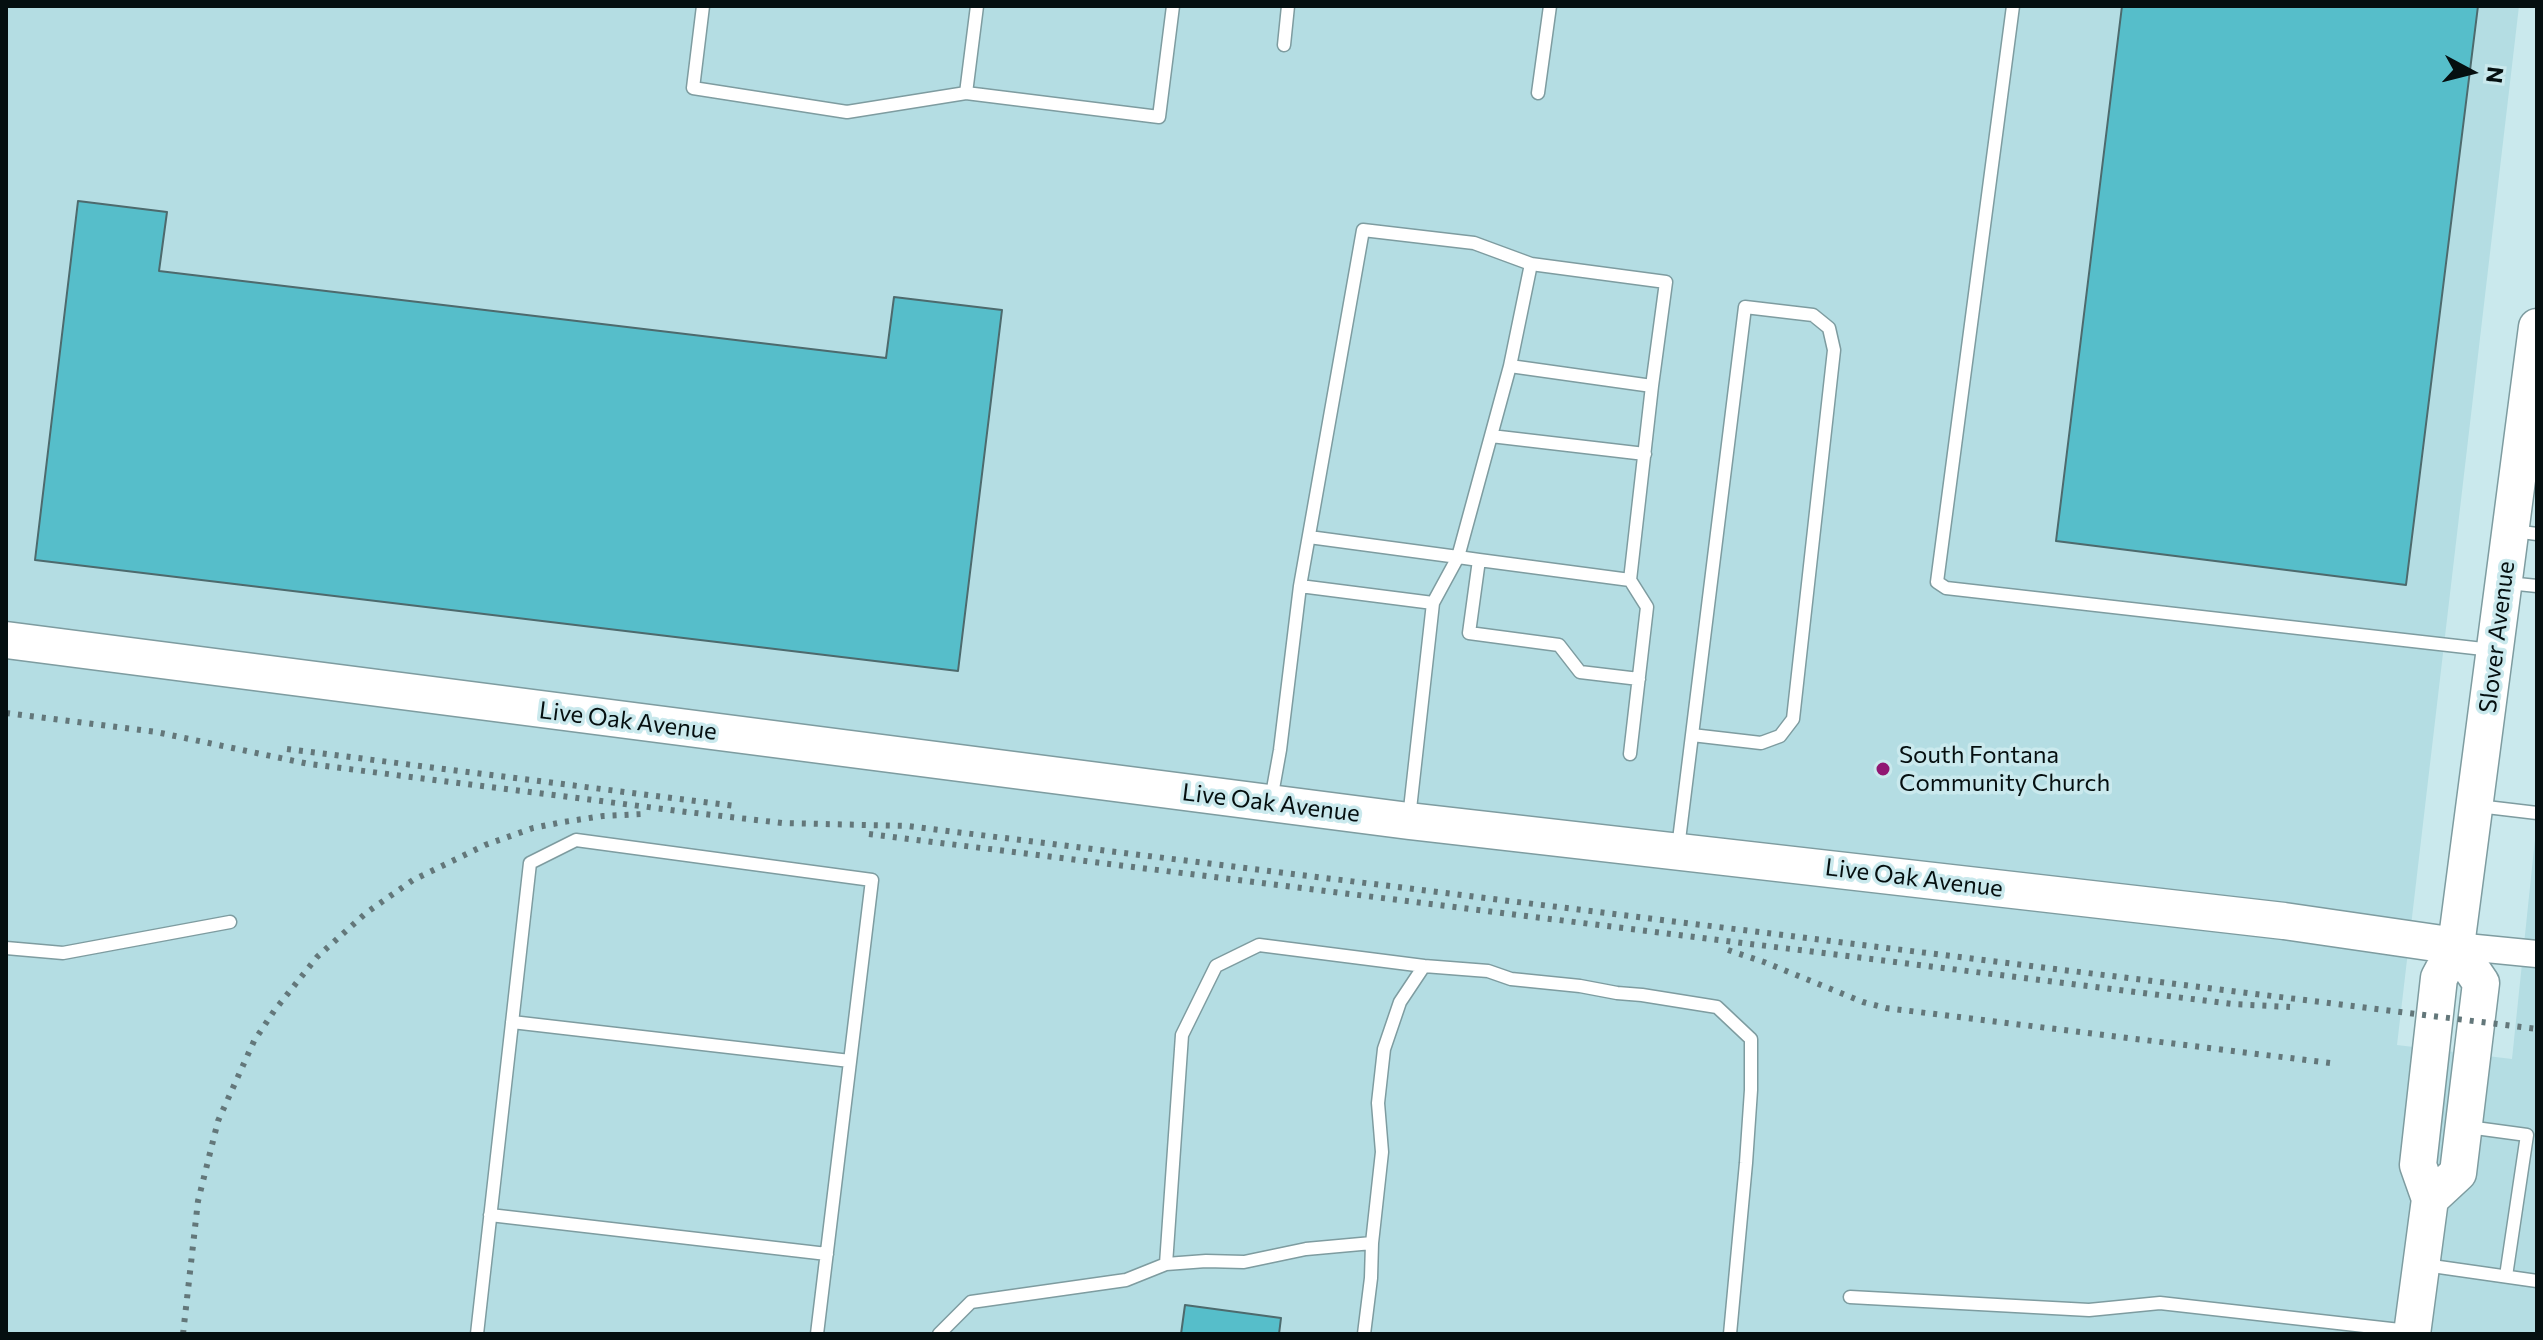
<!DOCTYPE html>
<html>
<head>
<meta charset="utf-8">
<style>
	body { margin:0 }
	#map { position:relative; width:2543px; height:1340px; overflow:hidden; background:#cae9ed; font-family:Commissioner,sans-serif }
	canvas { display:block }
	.frame { position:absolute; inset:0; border:8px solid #050f10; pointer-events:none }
	.north { position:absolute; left:2431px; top:32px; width:80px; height:80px; -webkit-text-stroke:6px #cae9ed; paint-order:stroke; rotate:97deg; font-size:22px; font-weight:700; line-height:32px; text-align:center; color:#050f10 }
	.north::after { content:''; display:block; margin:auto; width:28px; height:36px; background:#050f10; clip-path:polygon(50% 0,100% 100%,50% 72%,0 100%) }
</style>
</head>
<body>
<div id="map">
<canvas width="2543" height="1340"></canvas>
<div class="frame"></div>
<div class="north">N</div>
</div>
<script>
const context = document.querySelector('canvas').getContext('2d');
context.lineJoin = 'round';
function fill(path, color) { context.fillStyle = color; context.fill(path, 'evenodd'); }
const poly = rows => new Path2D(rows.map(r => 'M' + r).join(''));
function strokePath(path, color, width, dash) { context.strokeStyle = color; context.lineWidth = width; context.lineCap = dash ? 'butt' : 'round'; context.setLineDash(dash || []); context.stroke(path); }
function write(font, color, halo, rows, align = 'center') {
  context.font = font + ' Commissioner,sans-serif'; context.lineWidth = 7; context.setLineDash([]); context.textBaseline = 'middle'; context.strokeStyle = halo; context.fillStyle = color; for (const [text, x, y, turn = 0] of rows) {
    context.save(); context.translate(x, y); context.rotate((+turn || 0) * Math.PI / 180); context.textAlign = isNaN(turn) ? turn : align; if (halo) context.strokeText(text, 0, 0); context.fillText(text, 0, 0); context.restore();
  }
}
fill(poly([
	[6,6,2519,6,2397,1045,2512,1059,2537,820,2537,1334,6,1334]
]), '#b4dde3');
const building = poly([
	[2122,6,2478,6,2406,585,2056,541,2122,6],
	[78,201,167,212,159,271,886,358,894,297,1002,310,958,671,35,560,78,201],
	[1185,1305,1281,1318,1279,1334,1181,1334,1185,1305]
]);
fill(building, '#56beca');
strokePath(building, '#4d6a6d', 2);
const lane = poly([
	[703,6,693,88,847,112,966,93,1159,117,1173,6],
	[2013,6,1937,582,1946,588,2492,650],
	[1284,45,1288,6],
	[966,93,977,6],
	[1538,93,1550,6],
	[1510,366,1531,264,1666,282,1652,386],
	[1491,436,1645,454],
	[2514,531,2537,534],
	[1309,537,1458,557,1479,560,1630,580,1652,386,1510,366,1458,557,1433,603],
	[1479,560,1469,633,1559,645,1580,672,1639,679],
	[2508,583,2537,586],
	[1300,586,1363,230,1474,243,1531,264],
	[1630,754,1647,607,1630,580],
	[1271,800,1280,750,1300,586,1433,603,1409,818],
	[2478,806,2537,813],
	[1678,848,1692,735,1761,743,1780,736,1793,719,1834,350,1829,328,1813,315,1745,307,1692,735],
	[6,948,63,953,230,922],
	[512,1022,850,1061],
	[2468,1127,2527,1135,2506,1276],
	[490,1215,827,1254],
	[1372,1243,1382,1152,1378,1103,1384,1049,1400,1002,1424,966,1488,971,1511,979,1580,986,1617,993,1642,995,1717,1007,1751,1039,1751,1090,1746,1163,1730,1334],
	[1166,1264,1182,1035,1216,966,1259,945,1424,966],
	[2425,1265,2537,1281],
	[1850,1297,2089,1310,2160,1303,2409,1331],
	[477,1334,530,863,576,840,872,880,817,1334],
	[939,1334,971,1302,1126,1280,1166,1264,1206,1261,1244,1262,1306,1249,1372,1243,1371,1278,1364,1334]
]);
const street = poly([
	[2456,946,2537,954]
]);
const secondary = poly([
	[6,640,1409,821,2284,921,2456,946],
	[2430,1199,2458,1173,2481,983,2456,946],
	[2412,1334,2430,1199,2418,1165,2439,978,2456,946,2537,327]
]);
strokePath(lane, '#7e9ca0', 15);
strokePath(street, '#7e9ca0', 29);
strokePath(secondary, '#7e9ca0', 39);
strokePath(lane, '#fff', 12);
strokePath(street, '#fff', 26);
strokePath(secondary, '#fff', 36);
strokePath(poly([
	[6,713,156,732,309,764,687,812,782,823,908,826,2537,1029],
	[287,749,735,806],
	[869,834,2232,1004,2290,1007],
	[1728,950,1764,962,1863,1002,1886,1008,2330,1063],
	[183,1334,198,1201,218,1121,254,1041,274,1011,317,957,366,913,413,880,485,845,533,828,563,822,603,816,643,814]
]), '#63777a', 6, [4, 8]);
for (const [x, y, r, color] of [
	[1883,769,8,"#911672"]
]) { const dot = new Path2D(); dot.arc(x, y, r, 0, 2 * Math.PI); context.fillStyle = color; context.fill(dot); strokePath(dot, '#cae9ed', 3); }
write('24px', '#050f10', '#cae9ed', [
	["Slover Avenue",2497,637,-83],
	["Live Oak Avenue",628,721,7],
	["Live Oak Avenue",1271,803,7],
	["Live Oak Avenue",1914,878,7]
]);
write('24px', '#050f10', '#cae9ed', [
	["South Fontana",1899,755],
	["Community Church",1899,783]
], 'left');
</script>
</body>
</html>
